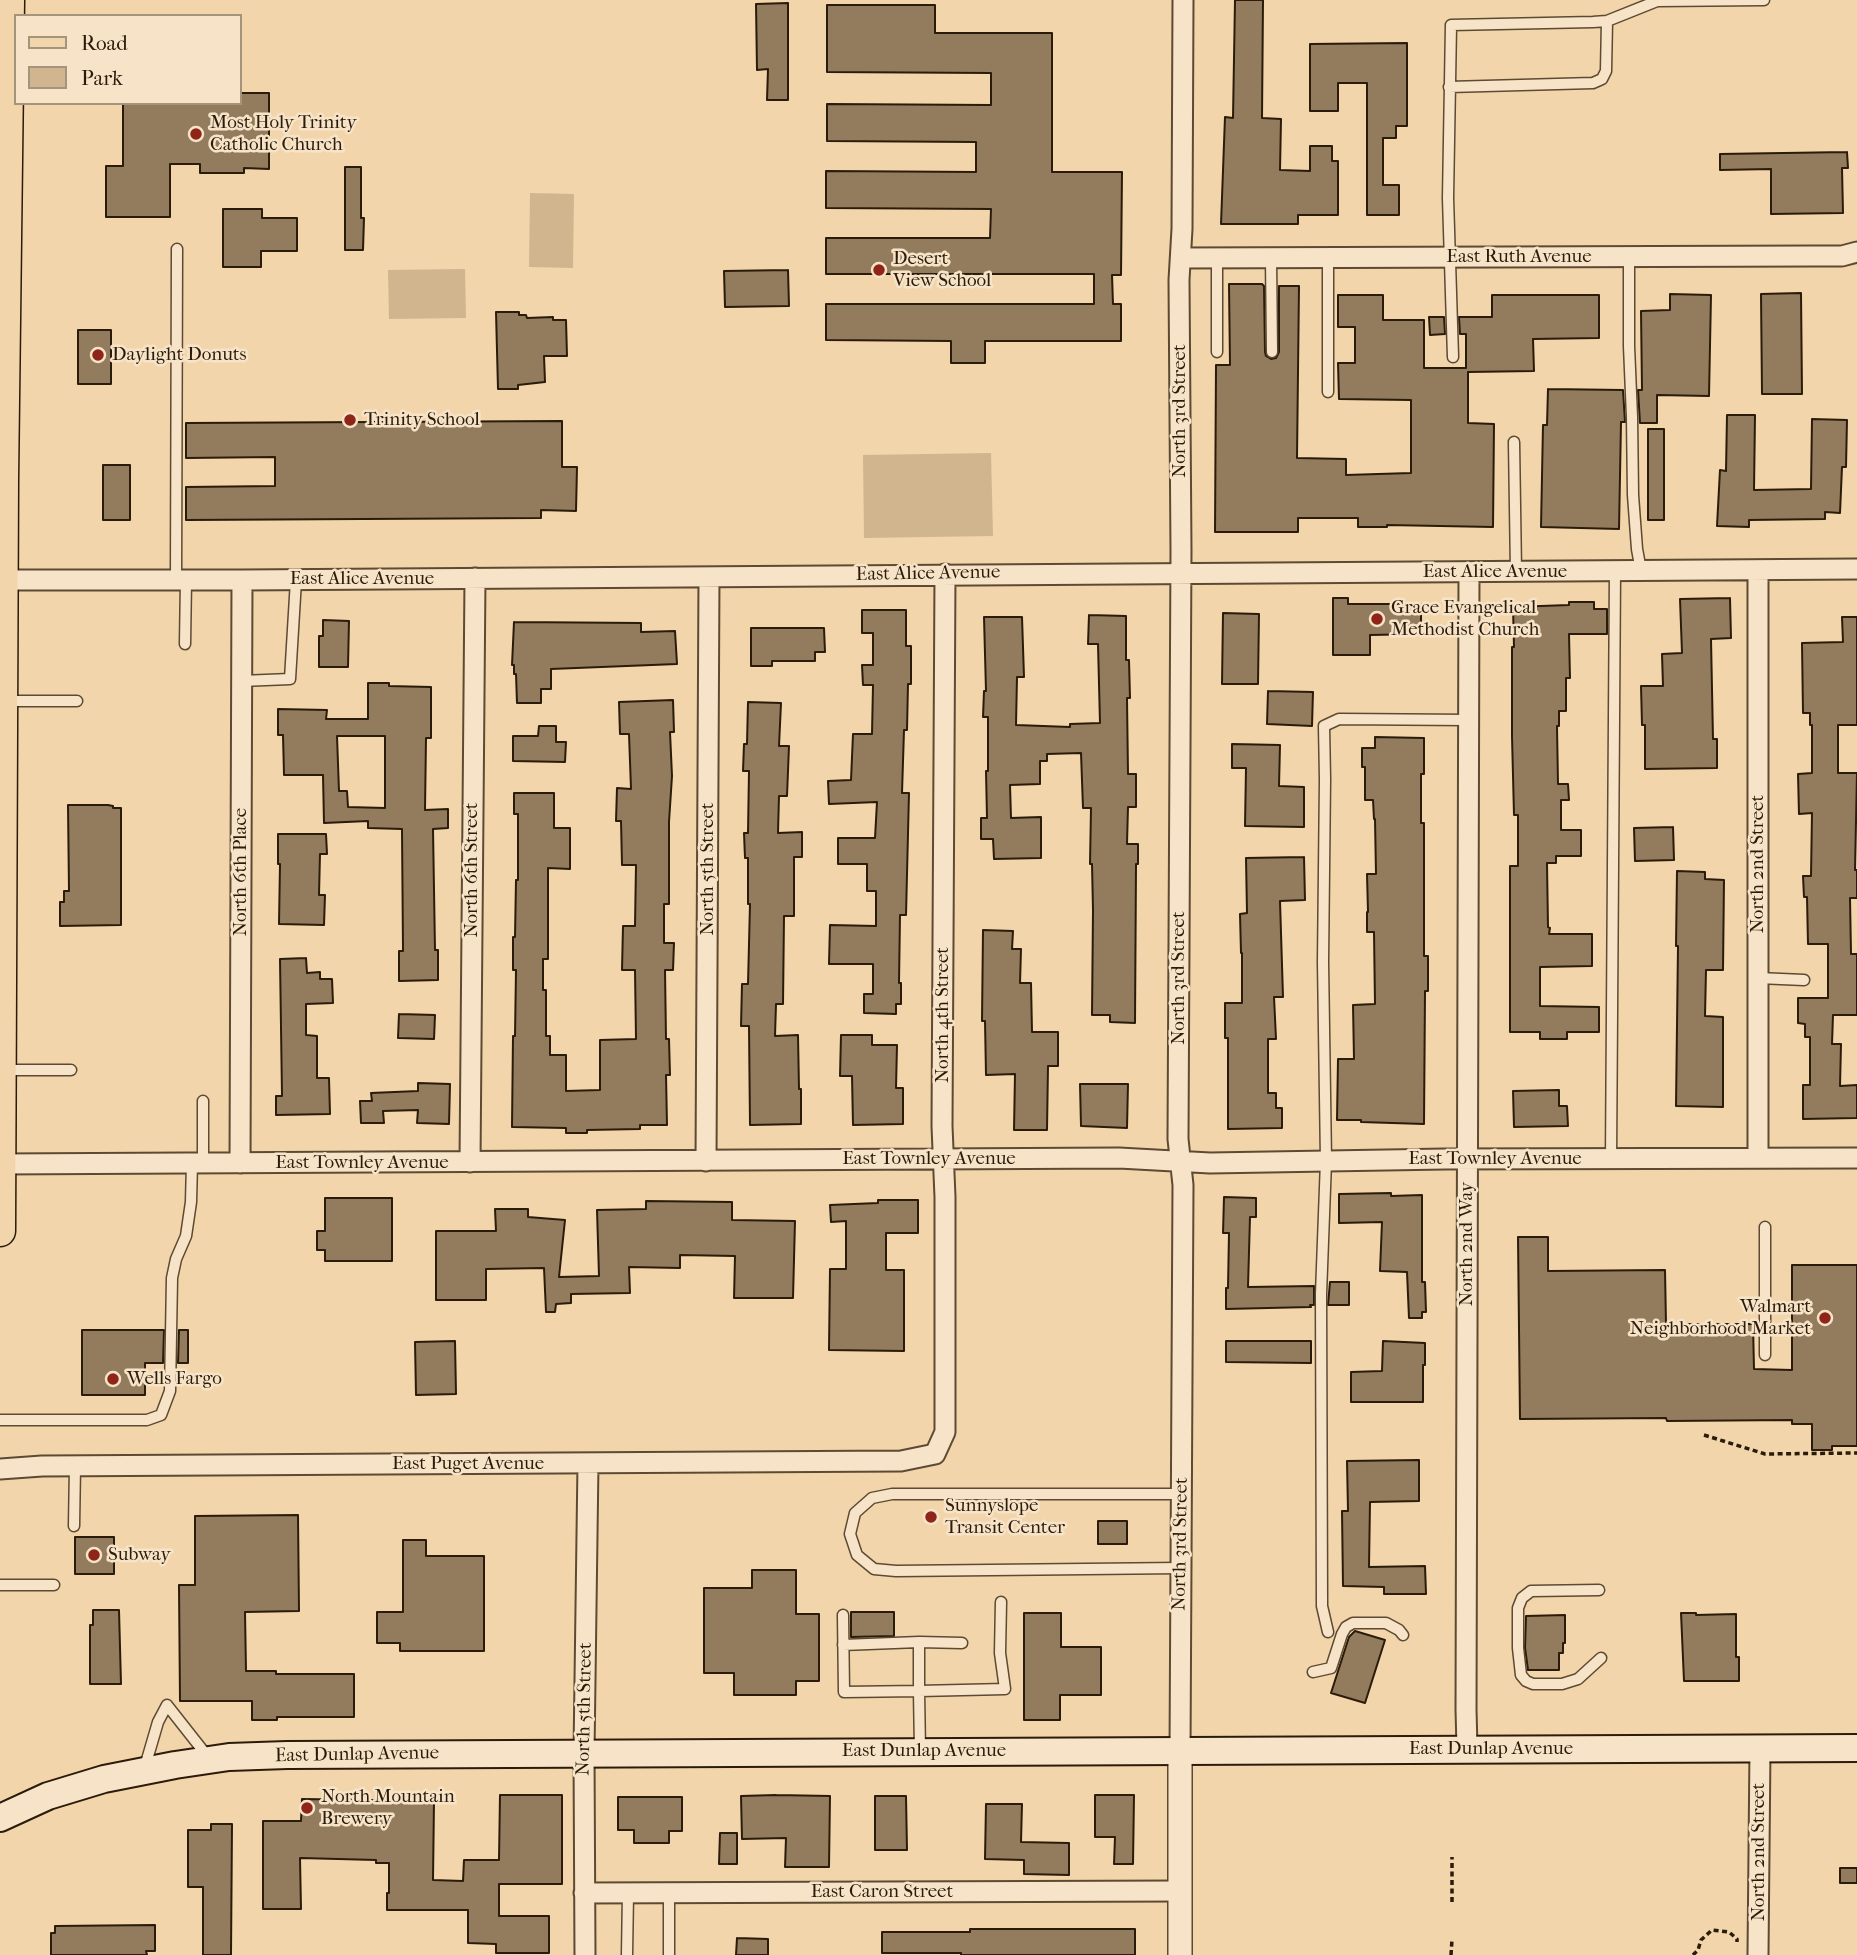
<!DOCTYPE html>
<html>
<head>
<meta charset="utf-8">
<style>
	body { margin:0 }
	#map { position:relative; width:1857px; height:1955px; overflow:hidden; background:#f2d5aa; font-family:"IM FELL French Canon",serif }
	canvas { display:block }
	.legend { position:absolute; left:14px; top:14px; width:228px; height:91px; box-sizing:border-box; background:#f7e4c8; border:2px solid #a5947c; margin:0; padding:9px 12px; list-style:none; font-size:21px; color:#2a1b0a }
	.legend li { display:flex; align-items:center; gap:14px; height:35px }
	.legend b { width:35px; border:2px solid #a5947c }
</style>
</head>
<body>
<div id="map">
<canvas width="1857" height="1955"></canvas>
<ul class="legend">
<li><b style="height:9px;background:#f2d5aa"></b>Road</li>
<li><b style="height:19px;background:#d0b58f"></b>Park</li>
</ul>
</div>
<script>
const context = document.querySelector('canvas').getContext('2d');
context.lineJoin = 'round';
function fill(path, color) { context.fillStyle = color; context.fill(path, 'evenodd'); }
const poly = rows => new Path2D(rows.map(r => 'M' + r).join(''));
function strokePath(path, color, width, dash) { context.strokeStyle = color; context.lineWidth = width; context.lineCap = dash ? 'butt' : 'round'; context.setLineDash(dash || []); context.stroke(path); }
function write(font, color, halo, rows, align = 'center') {
  context.font = font + ' "IM FELL French Canon",serif'; context.lineWidth = 5; context.setLineDash([]); context.textBaseline = 'middle'; context.strokeStyle = halo; context.fillStyle = color; for (const [text, x, y, turn = 0] of rows) {
    context.save(); context.translate(x, y); context.rotate((+turn || 0) * Math.PI / 180); context.textAlign = isNaN(turn) ? turn : align; if (halo) context.strokeText(text, 0, 0); context.fillText(text, 0, 0); context.restore();
  }
}
fill(poly([
	[530,193,574,194,573,268,529,267],
	[465,269,466,318,389,319,388,270],
	[991,453,993,536,864,538,863,455]
]), '#d0b58f');
const building = poly([
	[1235,0,1263,0,1262,118,1281,119,1280,170,1310,171,1310,146,1332,146,1332,161,1338,161,1338,215,1298,215,1298,224,1221,224,1225,117,1233,118,1235,0],
	[788,3,788,100,767,100,768,69,757,70,756,4,788,3],
	[827,5,935,5,935,33,1052,33,1052,172,1122,172,1121,275,1112,275,1113,304,1121,304,1121,341,985,341,985,363,951,363,951,341,826,340,826,304,1094,304,1094,274,826,274,826,238,990,238,991,209,826,208,826,171,976,172,976,142,827,141,827,104,991,105,991,73,827,72,827,5],
	[1407,43,1407,126,1396,126,1396,138,1383,138,1383,185,1399,185,1399,215,1367,215,1367,83,1338,83,1338,111,1310,111,1310,44,1407,43],
	[240,93,269,93,269,169,244,168,244,173,200,173,200,164,170,164,170,217,106,217,106,166,123,166,123,103,240,103,240,93],
	[1847,152,1848,168,1842,168,1843,213,1771,214,1771,169,1720,170,1720,154,1847,152],
	[345,167,361,167,361,218,364,218,363,250,345,250,345,167],
	[223,209,262,209,262,218,297,218,297,251,261,251,261,267,223,267,223,209],
	[788,270,789,306,725,307,724,271,788,270],
	[1229,284,1262,284,1264,286,1265,352,1266,356,1271,359,1276,358,1279,352,1279,286,1299,286,1297,458,1346,459,1346,475,1411,473,1411,400,1339,399,1338,363,1355,363,1355,327,1338,327,1338,295,1383,295,1383,320,1424,320,1424,368,1466,368,1466,334,1460,334,1459,317,1492,317,1492,295,1599,295,1599,338,1533,339,1534,371,1468,372,1468,423,1494,424,1493,527,1387,525,1387,527,1358,527,1358,518,1298,518,1298,532,1215,532,1216,365,1230,365,1229,284],
	[1801,293,1802,394,1762,394,1761,294,1801,293],
	[1670,294,1711,295,1709,396,1657,395,1657,423,1640,423,1638,390,1642,390,1641,311,1670,310,1670,294],
	[496,312,519,312,519,315,526,315,527,318,553,317,553,320,566,320,567,356,544,356,545,382,518,385,518,389,498,389,496,312],
	[1429,317,1444,317,1445,334,1430,335,1429,317],
	[78,330,111,330,111,384,78,384,78,330],
	[1548,389,1623,390,1625,422,1621,422,1619,529,1541,527,1543,425,1547,425,1548,389],
	[1727,415,1755,415,1754,490,1811,489,1812,419,1847,420,1846,467,1842,467,1840,513,1825,512,1825,519,1749,520,1749,527,1717,526,1720,470,1726,471,1727,415],
	[562,421,562,467,577,467,576,511,541,510,541,518,186,520,186,487,275,486,275,457,186,458,186,423,562,421],
	[1648,429,1664,429,1664,520,1648,520,1648,429],
	[103,465,130,465,130,520,103,520,103,465],
	[1333,598,1348,598,1348,604,1421,604,1421,634,1370,635,1370,655,1333,655,1333,598],
	[1730,598,1731,638,1711,639,1713,739,1717,739,1717,768,1645,769,1645,725,1642,725,1641,686,1663,686,1662,654,1682,653,1680,599,1730,598],
	[1569,602,1594,602,1594,609,1607,609,1607,634,1569,634,1570,678,1566,678,1566,711,1559,711,1559,726,1557,726,1558,784,1568,784,1569,800,1561,800,1561,830,1581,830,1581,856,1556,856,1556,863,1547,863,1548,927,1550,928,1549,934,1592,934,1592,966,1540,967,1540,1006,1599,1007,1599,1032,1567,1032,1567,1039,1540,1039,1540,1032,1510,1032,1510,866,1518,866,1518,815,1514,815,1512,736,1512,647,1514,647,1513,607,1569,605,1569,602],
	[862,610,906,610,906,646,911,646,911,684,908,684,907,730,904,730,902,793,909,793,906,915,900,915,899,983,901,983,901,1004,896,1004,896,1014,864,1013,864,994,873,994,873,964,829,964,830,925,876,926,876,891,867,891,867,864,838,864,838,838,875,838,877,802,829,804,828,781,851,780,853,734,872,734,873,685,863,685,862,665,873,665,873,633,862,633,862,610],
	[1223,613,1259,614,1258,684,1222,684,1223,613],
	[1089,615,1126,616,1126,660,1129,660,1130,698,1127,698,1128,774,1136,774,1136,807,1128,807,1127,844,1138,844,1138,864,1136,864,1135,1023,1110,1022,1110,1015,1092,1015,1093,910,1092,864,1090,864,1091,808,1083,808,1081,753,1047,754,1047,761,1040,761,1040,784,1010,785,1011,818,1041,817,1041,858,994,859,993,839,981,839,981,818,987,818,986,771,988,771,988,717,983,717,984,691,986,691,984,617,1022,617,1024,677,1017,677,1016,725,1070,727,1070,724,1100,723,1098,644,1088,644,1089,615],
	[1842,617,1857,617,1857,725,1838,725,1838,773,1857,773,1855,870,1857,870,1857,898,1850,898,1851,954,1857,954,1857,1015,1833,1015,1832,1044,1841,1044,1840,1086,1857,1085,1857,1118,1803,1119,1803,1085,1810,1085,1810,1037,1805,1037,1805,1024,1798,1023,1798,998,1828,998,1828,944,1808,944,1807,897,1804,897,1803,876,1811,876,1812,813,1799,814,1798,774,1812,773,1812,725,1810,725,1810,713,1803,713,1802,643,1843,642,1842,617],
	[323,620,349,621,348,667,319,667,319,636,323,636,323,620],
	[514,622,641,623,641,632,675,631,677,664,551,669,551,689,541,689,541,703,517,703,516,674,514,674,514,665,512,665,514,622],
	[751,628,824,628,825,652,815,652,815,661,772,661,772,666,751,666,751,628],
	[368,683,389,683,389,686,431,687,431,738,426,738,425,810,448,809,448,828,433,829,435,950,438,950,438,980,399,981,399,951,403,951,402,829,368,828,368,821,324,823,323,775,284,775,283,735,278,735,278,709,327,710,326,719,368,719,368,683],
	[337,736,385,736,385,808,348,807,347,791,339,791,337,736],
	[1268,691,1313,692,1312,726,1267,724,1268,691],
	[673,700,674,732,670,732,672,776,669,822,669,904,664,904,664,943,674,943,673,970,665,970,666,1039,669,1039,670,1075,666,1075,667,1125,640,1125,640,1129,587,1130,587,1133,566,1133,566,1128,512,1127,513,1036,515,1036,516,970,513,970,513,937,515,937,516,880,518,880,518,814,514,814,514,793,554,793,554,828,570,828,570,869,548,868,548,959,543,959,543,990,546,990,546,1036,550,1036,550,1055,566,1055,566,1091,600,1090,600,1040,636,1039,635,970,622,970,623,926,635,926,636,865,622,865,621,821,616,821,617,788,631,789,629,734,620,734,619,702,673,700],
	[748,702,781,703,779,746,789,746,787,796,779,796,778,833,802,832,802,857,794,857,794,916,784,916,783,1004,776,1004,775,1036,798,1035,799,1089,801,1089,801,1124,750,1125,749,1026,741,1026,742,984,748,984,750,904,748,904,748,858,745,858,744,833,748,833,749,771,743,771,744,744,747,744,748,702],
	[539,726,556,726,556,742,566,742,565,762,513,761,513,736,538,736,539,726],
	[1375,737,1424,738,1424,774,1421,774,1421,823,1424,823,1424,956,1428,956,1428,991,1425,991,1424,1124,1361,1122,1361,1120,1337,1120,1338,1059,1354,1059,1353,1005,1375,1004,1374,932,1367,932,1367,912,1368,912,1367,874,1376,874,1375,819,1374,819,1373,800,1365,800,1365,767,1362,767,1362,748,1375,748,1375,737],
	[1232,744,1280,745,1279,786,1304,787,1304,827,1245,826,1246,768,1232,768,1232,744],
	[68,805,108,805,113,806,113,808,121,808,121,925,60,926,60,902,64,902,64,891,69,891,68,805],
	[1673,827,1674,860,1635,861,1634,828,1673,827],
	[278,834,326,834,327,854,320,854,319,895,325,895,324,925,279,924,280,864,278,864,278,834],
	[1304,857,1305,900,1280,901,1283,997,1274,997,1276,1039,1268,1039,1268,1093,1276,1093,1276,1108,1282,1108,1282,1128,1228,1129,1228,1038,1225,1038,1225,1003,1242,1003,1242,953,1241,953,1240,914,1247,913,1246,858,1304,857],
	[1677,871,1705,872,1705,879,1724,880,1723,970,1706,970,1705,1016,1723,1017,1723,1107,1676,1106,1678,946,1676,946,1677,871],
	[983,930,1013,931,1012,949,1021,949,1020,983,1031,983,1032,1032,1058,1032,1058,1066,1048,1066,1047,1130,1014,1130,1015,1074,986,1075,985,1021,982,1021,983,930],
	[306,958,307,973,320,972,320,979,332,979,333,1003,306,1004,306,1035,317,1036,317,1078,329,1078,330,1114,276,1115,276,1096,282,1096,280,959,306,958],
	[399,1014,435,1015,434,1039,398,1038,399,1014],
	[841,1035,872,1035,872,1045,897,1045,896,1088,903,1088,903,1124,853,1125,852,1076,840,1076,841,1035],
	[418,1083,450,1084,449,1124,417,1123,418,1110,383,1111,384,1123,361,1123,360,1101,372,1101,371,1093,418,1091,418,1083],
	[1080,1084,1128,1084,1127,1128,1081,1126,1080,1084],
	[1559,1090,1559,1106,1567,1106,1568,1126,1514,1127,1513,1091,1559,1090],
	[1391,1193,1391,1196,1422,1195,1422,1282,1425,1282,1426,1312,1422,1312,1422,1318,1409,1318,1407,1272,1380,1271,1382,1222,1339,1223,1339,1194,1391,1193],
	[1224,1197,1256,1198,1256,1217,1250,1217,1248,1287,1314,1286,1314,1305,1310,1305,1311,1307,1226,1309,1226,1288,1228,1288,1229,1233,1223,1233,1224,1197],
	[325,1198,392,1198,392,1261,325,1261,325,1250,317,1250,317,1231,325,1231,325,1198],
	[878,1200,918,1200,918,1233,886,1233,886,1270,904,1270,904,1351,829,1350,830,1269,846,1269,846,1221,831,1222,830,1205,878,1203,878,1200],
	[646,1201,732,1202,732,1220,795,1221,793,1298,734,1298,735,1256,680,1255,680,1268,629,1267,630,1293,571,1294,571,1303,556,1304,555,1312,546,1312,544,1268,486,1269,486,1300,436,1300,436,1231,496,1231,495,1209,528,1209,528,1217,565,1220,559,1277,599,1276,597,1210,646,1209,646,1201],
	[1518,1237,1548,1237,1548,1271,1665,1270,1666,1324,1753,1324,1754,1369,1792,1370,1792,1265,1857,1265,1857,1446,1832,1446,1832,1450,1812,1450,1812,1424,1792,1424,1792,1420,1667,1421,1666,1418,1520,1419,1518,1237],
	[1330,1282,1349,1282,1349,1305,1328,1305,1330,1282],
	[82,1330,164,1330,163,1363,145,1363,145,1395,82,1395,82,1330],
	[179,1330,188,1330,188,1363,178,1363,179,1330],
	[455,1341,456,1394,416,1395,415,1342,455,1341],
	[1226,1341,1311,1341,1311,1363,1226,1362,1226,1341],
	[1383,1341,1425,1343,1425,1365,1423,1365,1423,1402,1351,1402,1351,1372,1382,1371,1383,1341],
	[1419,1460,1419,1501,1370,1502,1369,1567,1425,1566,1426,1594,1384,1594,1384,1587,1343,1586,1342,1511,1348,1511,1347,1461,1419,1460],
	[298,1515,299,1611,245,1612,246,1671,276,1671,276,1674,354,1674,354,1717,277,1717,277,1720,252,1720,252,1701,180,1701,179,1585,195,1585,195,1516,298,1515],
	[1098,1521,1127,1521,1127,1544,1098,1544,1098,1521],
	[75,1537,114,1537,114,1574,75,1574,75,1537],
	[403,1540,426,1540,426,1556,484,1556,484,1651,400,1651,400,1643,377,1643,377,1612,403,1612,403,1540],
	[752,1570,796,1570,796,1614,819,1614,819,1681,796,1681,796,1695,734,1695,734,1673,704,1673,704,1588,752,1588,752,1570],
	[93,1610,119,1610,121,1684,90,1684,90,1625,93,1625,93,1610],
	[851,1612,894,1612,894,1636,851,1637,851,1612],
	[1024,1613,1061,1613,1061,1647,1101,1647,1101,1695,1060,1695,1060,1720,1024,1720,1024,1613],
	[1681,1613,1696,1613,1696,1615,1736,1614,1736,1657,1739,1657,1739,1681,1684,1681,1681,1613],
	[1565,1615,1565,1643,1563,1643,1563,1653,1559,1653,1559,1670,1528,1670,1525,1648,1526,1616,1565,1615],
	[1355,1631,1385,1640,1365,1703,1331,1693,1349,1637,1355,1631],
	[500,1795,562,1795,562,1884,499,1884,499,1916,549,1916,549,1953,496,1953,496,1944,468,1943,468,1910,387,1910,387,1893,389,1893,389,1863,376,1863,376,1860,300,1858,301,1909,263,1909,263,1821,301,1821,302,1799,434,1801,433,1880,463,1881,464,1860,499,1860,500,1795],
	[776,1795,830,1796,829,1867,785,1867,786,1838,742,1839,741,1796,776,1795],
	[1095,1795,1134,1795,1133,1864,1114,1864,1115,1837,1095,1837,1095,1795],
	[875,1796,906,1796,907,1850,875,1850,875,1796],
	[618,1797,682,1797,682,1831,669,1831,669,1843,634,1843,634,1830,618,1830,618,1797],
	[986,1804,1022,1804,1021,1842,1069,1843,1069,1875,1024,1874,1024,1860,985,1859,986,1804],
	[211,1824,232,1824,231,1955,203,1955,203,1887,188,1887,188,1830,211,1830,211,1824],
	[720,1833,737,1833,737,1864,719,1864,720,1833],
	[1840,1868,1857,1868,1857,1883,1840,1883,1840,1868],
	[155,1925,155,1951,146,1951,147,1955,51,1955,51,1933,55,1933,55,1926,155,1925],
	[970,1929,1135,1929,1135,1955,961,1955,961,1953,882,1953,882,1932,970,1932,970,1929],
	[737,1938,768,1939,768,1955,736,1955,737,1938]
]);
fill(building, '#927c5d');
strokePath(building, '#2a1b0a', 2);
const service = poly([
	[1449,87,1593,83,1602,79,1606,71,1607,21],
	[1629,256,1629,346,1632,417,1633,495,1637,549,1641,571],
	[1217,258,1217,352],
	[1271,258,1272,352],
	[1328,258,1328,392],
	[1453,357,1448,198,1451,25,1593,22,1607,21,1657,1,1764,0],
	[1514,442,1516,572],
	[176,580,177,249],
	[185,644,186,580],
	[241,681,290,679,296,580],
	[7,701,77,701],
	[1758,978,1804,980],
	[5,1070,71,1070],
	[1611,1159,1615,571],
	[203,1163,203,1101],
	[1765,1355,1765,1227],
	[0,1420,147,1420,161,1415,170,1391,172,1278,176,1259,186,1236,191,1202,192,1163],
	[74,1526,75,1466],
	[1181,1568,896,1571,874,1569,857,1555,850,1534,855,1513,872,1498,892,1494,1182,1494],
	[0,1585,54,1585],
	[1599,1590,1531,1591,1522,1598,1518,1608,1518,1648,1521,1675,1526,1681,1533,1684,1562,1684,1578,1679,1601,1658],
	[843,1615,844,1692,919,1691,919,1642],
	[1328,1632,1322,1606,1321,1294,1326,1161,1323,962,1325,779,1324,726,1339,719,1469,720],
	[843,1645,919,1642,962,1643],
	[1313,1672,1331,1668,1342,1634,1346,1627,1353,1623,1386,1623,1399,1630,1403,1635],
	[920,1751,919,1691,1005,1689,1000,1653,1001,1602],
	[144,1770,158,1722,167,1705,208,1757],
	[669,1892,669,1955],
	[627,1955,628,1893]
]);
const minor = poly([
	[1181,258,1813,256,1842,256,1857,252],
	[0,580,242,580,1857,569],
	[1758,1158,1758,570],
	[706,1161,709,577],
	[470,1162,475,578],
	[240,1163,242,580],
	[0,1164,1119,1158,1210,1163,1445,1159,1857,1158],
	[0,1469,42,1466,901,1461,935,1454,945,1432,945,1197,942,1126,945,574],
	[1467,1748,1466,1709,1469,572],
	[1180,1751,1183,1185,1178,1139,1181,551,1179,280,1182,229,1183,0],
	[584,1893,1180,1891],
	[585,1955,584,1752,588,1463],
	[1758,1955,1760,1748]
]);
const tertiary = poly([
	[1180,1955,1180,1751]
]);
const secondary = poly([
	[0,1818,48,1796,104,1779,175,1765,229,1757,287,1755,1857,1748]
]);
const primary = poly([
	[0,1231,3,480,9,0]
]);
strokePath(service, '#5c4a32', 13);
strokePath(minor, '#5c4a32', 23);
strokePath(tertiary, '#5c4a32', 26);
strokePath(secondary, '#2a1b0a', 30);
strokePath(primary, '#2a1b0a', 33);
strokePath(poly([
	[1704,1435,1765,1454,1857,1453],
	[1452,1902,1452,1857],
	[1451,1955,1452,1939],
	[1693,1955,1698,1950,1701,1940,1712,1930,1729,1932,1737,1939,1737,1942]
]), '#2a1b0a', 3.5, [5, 3.5]);
strokePath(service, '#f7e4c8', 10);
strokePath(minor, '#f7e4c8', 19);
strokePath(tertiary, '#f7e4c8', 23);
strokePath(secondary, '#f7e4c8', 26);
strokePath(primary, '#f2d5aa', 30);
for (const [x, y, r, color] of [
	[196,134,7,"#8f2418"],
	[879,270,7,"#8f2418"],
	[98,355,7,"#8f2418"],
	[350,420,7,"#8f2418"],
	[1377,619,7,"#8f2418"],
	[1825,1318,7,"#8f2418"],
	[113,1379,7,"#8f2418"],
	[931,1517,7,"#8f2418"],
	[94,1555,7,"#8f2418"],
	[307,1808,7,"#8f2418"]
]) { const dot = new Path2D(); dot.arc(x, y, r, 0, 2 * Math.PI); context.fillStyle = color; context.fill(dot); strokePath(dot, '#f7e4c8', 2.5); }
write('19px', '#2a1b0a', '#f7e4c8', [
	["Most Holy Trinity",210,123],
	["Catholic Church",210,145],
	["Desert",893,259],
	["View School",893,281],
	["Daylight Donuts",112,355],
	["Trinity School",364,420],
	["Grace Evangelical",1391,608],
	["Methodist Church",1391,630],
	["Walmart",1811,1307,"right"],
	["Neighborhood Market",1811,1329,"right"],
	["Wells Fargo",127,1379],
	["Sunnyslope",945,1506],
	["Transit Center",945,1528],
	["Subway",108,1555],
	["North Mountain",321,1797],
	["Brewery",321,1819]
], 'left');
write('19px', '#2a1b0a', '#f7e4c8', [
	["East Ruth Avenue",1519,257],
	["North 3rd Street",1180,411,-90],
	["East Alice Avenue",1495,572],
	["East Alice Avenue",928,574,-1],
	["East Alice Avenue",362,579],
	["North 2nd Street",1758,864,-90],
	["North 5th Street",708,869,-90],
	["North 6th Street",472,870,-90],
	["North 6th Place",241,872,-90],
	["North 3rd Street",1179,978,-90],
	["North 4th Street",943,1015,-90],
	["East Townley Avenue",929,1159],
	["East Townley Avenue",1495,1159],
	["East Townley Avenue",362,1163],
	["North 2nd Way",1467,1244,-90],
	["East Puget Avenue",468,1464],
	["North 3rd Street",1181,1544,-89],
	["North 5th Street",585,1709,-89],
	["East Dunlap Avenue",1491,1749],
	["East Dunlap Avenue",924,1751],
	["East Dunlap Avenue",357,1755,-1],
	["North 2nd Street",1759,1852,-90],
	["East Caron Street",882,1892]
]);
</script>
</body>
</html>
